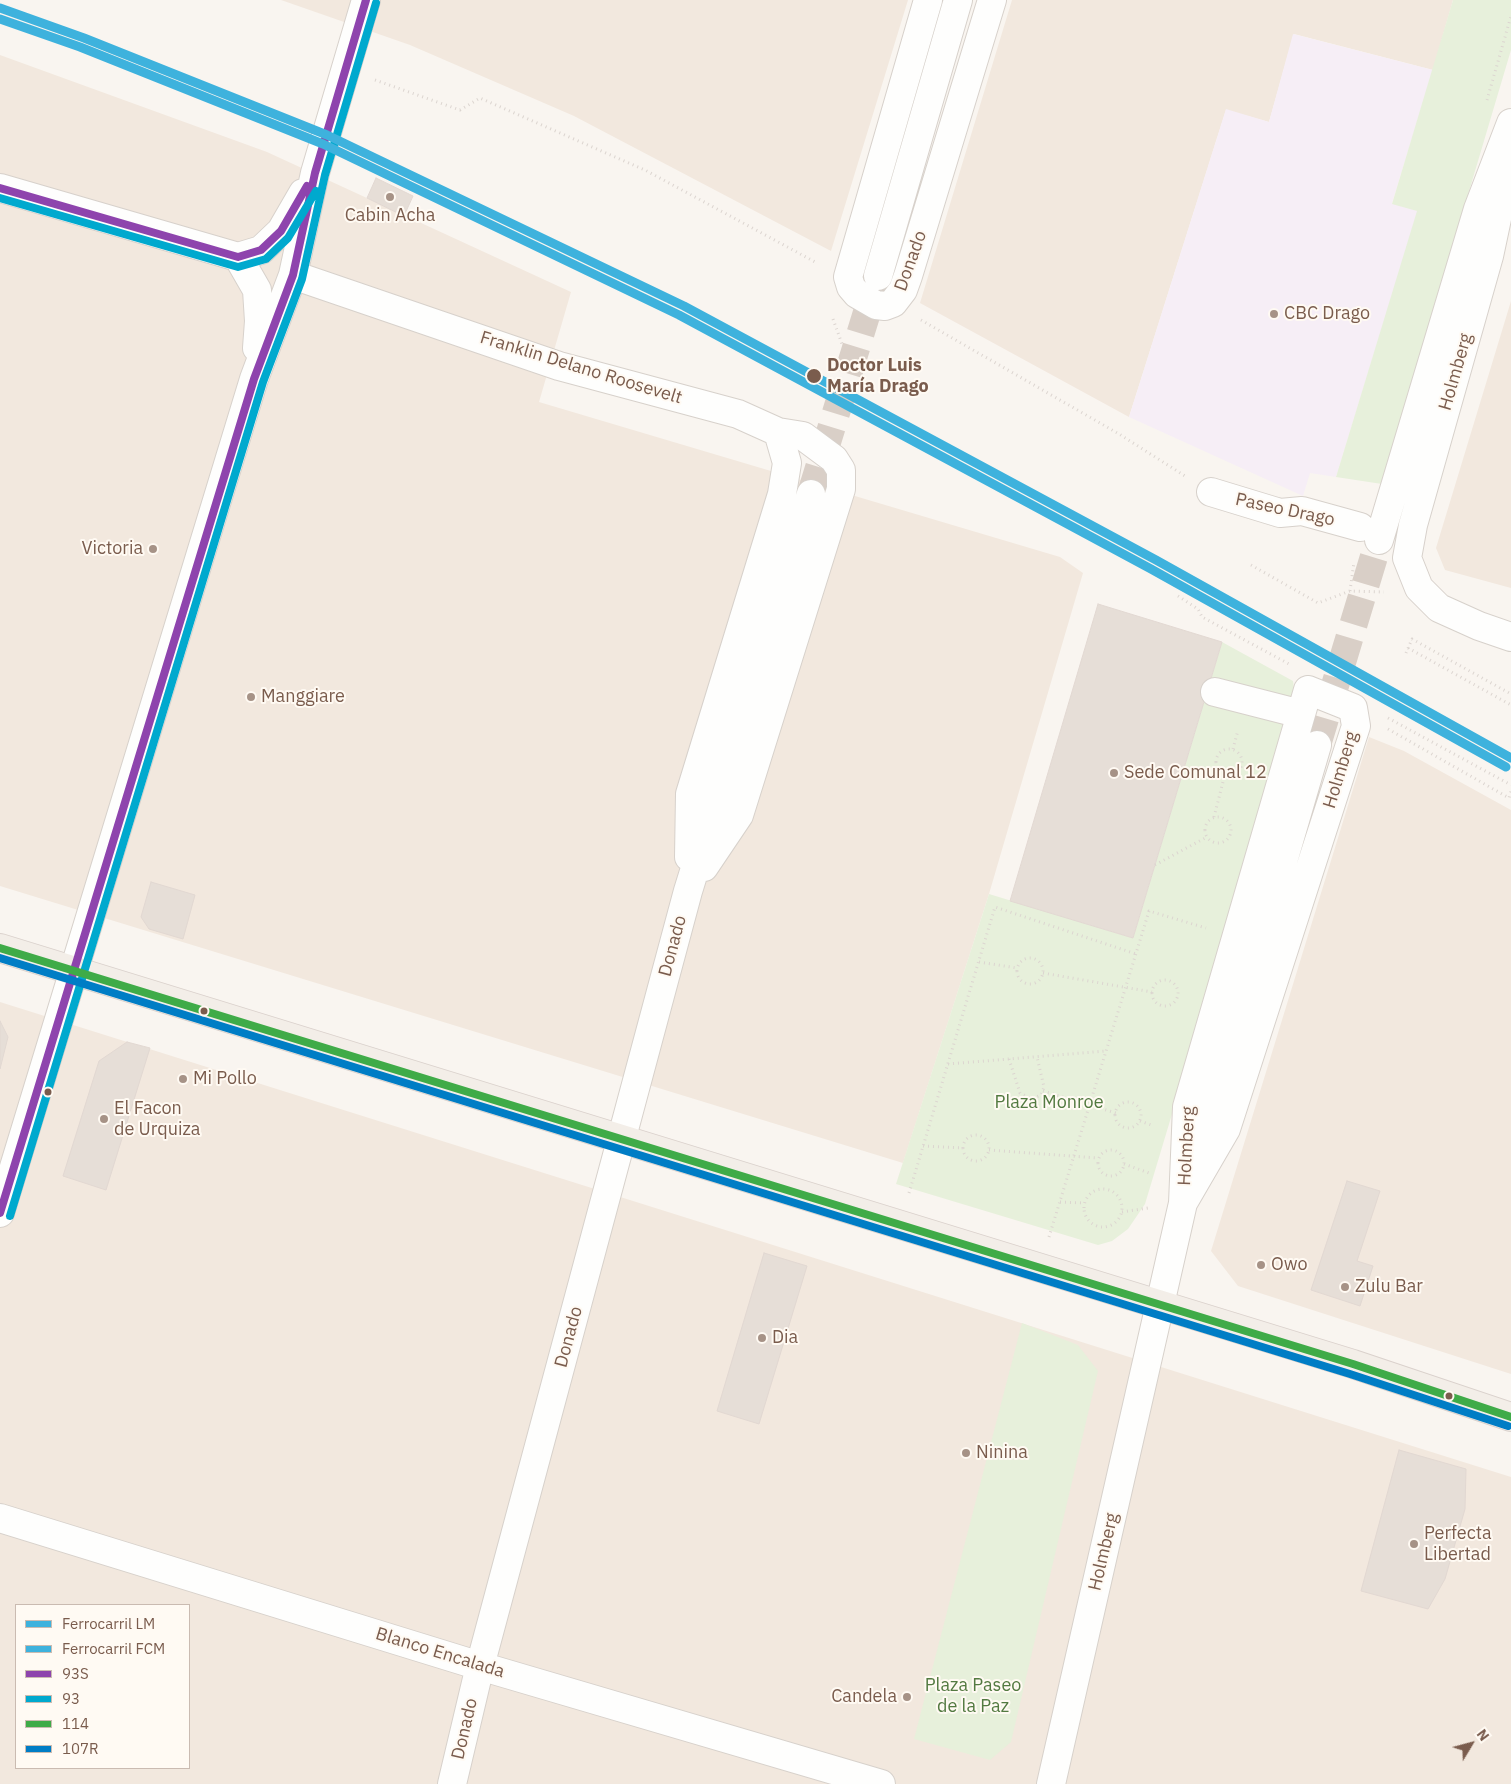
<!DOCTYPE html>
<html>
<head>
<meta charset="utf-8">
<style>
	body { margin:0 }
	#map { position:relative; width:1511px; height:1784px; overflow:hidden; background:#f9f5f0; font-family:"IBM Plex Sans",sans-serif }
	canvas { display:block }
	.legend { position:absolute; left:15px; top:1604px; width:175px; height:165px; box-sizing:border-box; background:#fffaf3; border:1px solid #cabbb1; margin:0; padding:6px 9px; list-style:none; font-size:15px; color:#7a5c4d }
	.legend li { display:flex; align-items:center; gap:10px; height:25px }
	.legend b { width:25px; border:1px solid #cabbb1 }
	.north { position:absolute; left:1446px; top:1719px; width:50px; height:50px; -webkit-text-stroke:4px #fffaf3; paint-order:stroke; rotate:53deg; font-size:14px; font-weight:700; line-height:20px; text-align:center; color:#7a5c4d }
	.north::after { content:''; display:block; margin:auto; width:18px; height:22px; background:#7a5c4d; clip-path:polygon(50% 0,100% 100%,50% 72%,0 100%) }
</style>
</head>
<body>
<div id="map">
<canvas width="1511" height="1784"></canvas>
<ul class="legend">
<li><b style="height:6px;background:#3eb2dd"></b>Ferrocarril LM</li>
<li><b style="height:6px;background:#3eb2dd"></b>Ferrocarril FCM</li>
<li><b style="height:6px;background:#8e44ad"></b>93S</li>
<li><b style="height:6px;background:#00a9ce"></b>93</li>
<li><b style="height:6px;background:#3fab48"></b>114</li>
<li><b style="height:6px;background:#007dc5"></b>107R</li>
</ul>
<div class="north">N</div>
</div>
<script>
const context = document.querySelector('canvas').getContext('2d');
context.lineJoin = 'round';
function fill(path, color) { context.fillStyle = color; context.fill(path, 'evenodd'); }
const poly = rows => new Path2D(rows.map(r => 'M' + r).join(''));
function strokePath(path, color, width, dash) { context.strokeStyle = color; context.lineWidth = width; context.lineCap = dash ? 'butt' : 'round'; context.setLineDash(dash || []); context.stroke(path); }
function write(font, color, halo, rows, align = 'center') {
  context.font = font + ' "IBM Plex Sans",sans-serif'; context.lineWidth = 4; context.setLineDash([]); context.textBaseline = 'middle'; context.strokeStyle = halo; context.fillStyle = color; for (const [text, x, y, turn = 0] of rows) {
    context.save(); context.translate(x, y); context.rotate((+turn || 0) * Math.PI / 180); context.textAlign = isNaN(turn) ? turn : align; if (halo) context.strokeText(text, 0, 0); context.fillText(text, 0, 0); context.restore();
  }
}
fill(poly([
	[281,0,908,0,831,251,574,116,410,45],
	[1012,0,1453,0,1433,70,1294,34,1269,122,1226,110,1129,417,920,303],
	[0,55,267,152,571,292,539,402,1060,557,1083,573,989,894,903,1163,0,886],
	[1511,301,1511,588,1445,570,1436,548],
	[1369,737,1404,751,1511,810,1511,1374,1238,1286,1211,1251],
	[0,1002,1511,1477,1511,1784,0,1784],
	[16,1605,189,1605,189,1768,16,1768]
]), '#f2e8de');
fill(poly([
	[1293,34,1433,70,1392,203,1418,211,1336,477,1310,473,1303,496,1129,417,1226,109,1269,122]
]), '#f6eef6');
fill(poly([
	[1453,0,1511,0,1511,50,1382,484,1336,477,1417,211,1392,204],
	[1222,642,1293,681,1296,701,1145,1204,1128,1229,1112,1241,1098,1245,896,1184,989,894,1133,938],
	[1022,1323,1078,1345,1098,1371,1011,1742,990,1760,914,1739]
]), '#e7f0db');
const building = poly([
	[376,178,413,196,404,216,367,198,376,178],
	[1098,604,1222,642,1133,938,1010,901,1098,604],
	[151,882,195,895,183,939,149,929,141,917,151,882],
	[0,1021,8,1037,0,1069,0,1021],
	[127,1042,150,1048,106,1190,63,1176,99,1061,127,1042],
	[1347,1181,1380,1191,1357,1261,1373,1266,1360,1306,1311,1290,1347,1181],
	[764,1253,807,1266,759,1424,717,1411,764,1253],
	[1399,1450,1466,1469,1465,1509,1445,1579,1428,1609,1361,1591,1399,1450]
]);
fill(building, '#e6ded7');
strokePath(building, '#e2d8d2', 1);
strokePath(poly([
	[811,494,877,280],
	[1317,745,1379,540]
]), '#d9cfc7', 28, [28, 14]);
const minor = poly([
	[928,0,848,277,851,287,857,294,876,305,885,306,893,303,903,290,908,276,992,0],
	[1511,153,1489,256,1413,525,1407,558,1419,588,1439,608,1479,626,1511,637],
	[0,188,238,257,261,250,281,231,303,193],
	[238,257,257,290,259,321,257,348],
	[293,275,559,366,738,414,778,432,803,436,834,459,841,470,841,489,739,815,704,867],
	[878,276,958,0],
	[1211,492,1280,513,1302,511,1360,527],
	[1379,540,1478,209,1511,123],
	[1308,690,1353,708,1356,726,1226,1129,1183,1203,1187,1107,1308,690],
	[1215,692,1301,714],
	[689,857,690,794,782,494,787,463,778,432],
	[0,1213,254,379,293,275,315,173,366,0],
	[0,1518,480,1666,881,1784],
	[452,1784,480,1666,688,891,811,494],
	[1051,1784,1183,1203,1317,745]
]);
const major = poly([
	[0,948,1353,1364,1511,1417]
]);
strokePath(minor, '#d7d1cb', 30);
strokePath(major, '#dad1cc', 30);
strokePath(poly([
	[375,80,460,110,480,98,645,170,817,263],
	[1487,100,1511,16],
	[833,319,842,344],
	[921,320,1119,434,1185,476],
	[1251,565,1318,603,1350,591,1384,592],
	[1350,591,1354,562],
	[1178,596,1198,609,1202,617,1289,664],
	[1408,648,1511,705],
	[1406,653,1412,639,1511,694],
	[1388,718,1511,785],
	[1388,729,1509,798,1511,791],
	'1216 762a13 13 0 1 1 26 0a13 13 0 1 1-26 0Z',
	[1233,749,1238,730],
	'1205 830a13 13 0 1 1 26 0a13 13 0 1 1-26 0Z',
	[1214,817,1225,774],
	[1155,865,1207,837],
	'1017 971a13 13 0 1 1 26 0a13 13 0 1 1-26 0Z',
	[979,962,1017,968],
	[1043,973,1152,992],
	'1152 993a13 13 0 1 1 26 0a13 13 0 1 1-26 0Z',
	[1009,1059,1020,1093,1032,1099,1041,1095,1044,1087,1037,1057],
	[948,1064,1106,1051],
	[1043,1091,1116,1113],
	'1115 1115a13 13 0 1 1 26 0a13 13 0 1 1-26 0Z',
	[1140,1121,1154,1126],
	'963 1148a13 13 0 1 1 26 0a13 13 0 1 1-26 0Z',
	[923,1146,963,1148],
	'1098 1163a13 13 0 1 1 26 0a13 13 0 1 1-26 0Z',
	[989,1150,1098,1158],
	[1124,1164,1152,1174],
	'1084 1208a19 19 0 1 1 38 0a19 19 0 1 1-38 0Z',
	[909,1193,995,907,1136,954],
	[1060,1202,1084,1203],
	[1122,1212,1148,1208],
	[1049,1237,1149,911,1206,928]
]), '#dcd5d0', 3, [1, 4]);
strokePath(minor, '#fefefd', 28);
strokePath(major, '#f3eee8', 28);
strokePath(poly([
	[0,188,238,257,261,250,281,231,307,186],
	[0,1213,254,379,293,275,315,173,366,0]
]), '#8e44ad', 8);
strokePath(poly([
	[0,198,238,267,266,259,288,238,316,191],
	[10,1216,263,382,302,279,325,175,376,3]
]), '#00a9ce', 8);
strokePath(poly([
	[0,948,1353,1364,1511,1417]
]), '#3fab48', 8);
strokePath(poly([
	[0,958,1350,1374,1508,1426]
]), '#007dc5', 8);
strokePath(poly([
	[0,8,84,38,327,135,684,306,1156,560,1511,758]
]), '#3eb2dd', 9);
strokePath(poly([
	[0,19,80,47,323,144,679,315,1151,569,1506,767]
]), '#3eb2dd', 9);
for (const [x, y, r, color] of [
	[390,197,5,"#a69286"],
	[1274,314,5,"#a69286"],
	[814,376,8,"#7a5c4d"],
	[153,549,5,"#a69286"],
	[251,697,5,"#a69286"],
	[1114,773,5,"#a69286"],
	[204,1011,4.5,"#7a5c4d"],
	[183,1079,5,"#a69286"],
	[48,1092,4.5,"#7a5c4d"],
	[104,1119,5,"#a69286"],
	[1261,1265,5,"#a69286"],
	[1345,1287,5,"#a69286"],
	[762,1338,5,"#a69286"],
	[1449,1396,4.5,"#7a5c4d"],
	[966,1453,5,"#a69286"],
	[1414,1544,5,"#a69286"],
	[907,1697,5,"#a69286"]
]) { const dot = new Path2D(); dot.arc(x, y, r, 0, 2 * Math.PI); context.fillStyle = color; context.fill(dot); strokePath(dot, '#fffaf3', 2); }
write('18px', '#7a5c4d', '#fffaf3', [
	["Cabin Acha",390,216,"center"],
	["CBC Drago",1284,314],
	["Victoria",143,549,"right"],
	["Manggiare",261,697],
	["Sede Comunal 12",1124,773],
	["Mi Pollo",193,1079],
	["El Facon",114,1109],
	["de Urquiza",114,1130],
	["Owo",1271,1265],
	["Zulu Bar",1355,1287],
	["Dia",772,1338],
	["Ninina",976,1453],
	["Perfecta",1424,1534],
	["Libertad",1424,1555],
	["Candela",897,1697,"right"]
], 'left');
write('18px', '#7a5c4d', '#fffaf3', [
	["Donado",911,261,-70],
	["Franklin Delano Roosevelt",581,368,17],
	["Holmberg",1456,372,-74],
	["Paseo Drago",1285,510,12],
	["Holmberg",1341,770,-73],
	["Donado",673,946,-75],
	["Holmberg",1187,1146,-87],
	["Donado",569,1337,-75],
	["Holmberg",1104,1552,-77],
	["Blanco Encalada",440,1653,17],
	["Donado",465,1729,-77]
]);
write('bold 18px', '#7a5c4d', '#fffaf3', [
	["Doctor Luis",827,366],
	["María Drago",827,387]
], 'left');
write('18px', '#537a41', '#fffaf3', [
	["Plaza Monroe",1049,1103],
	["Plaza Paseo",973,1686],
	["de la Paz",973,1707]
]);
</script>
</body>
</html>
